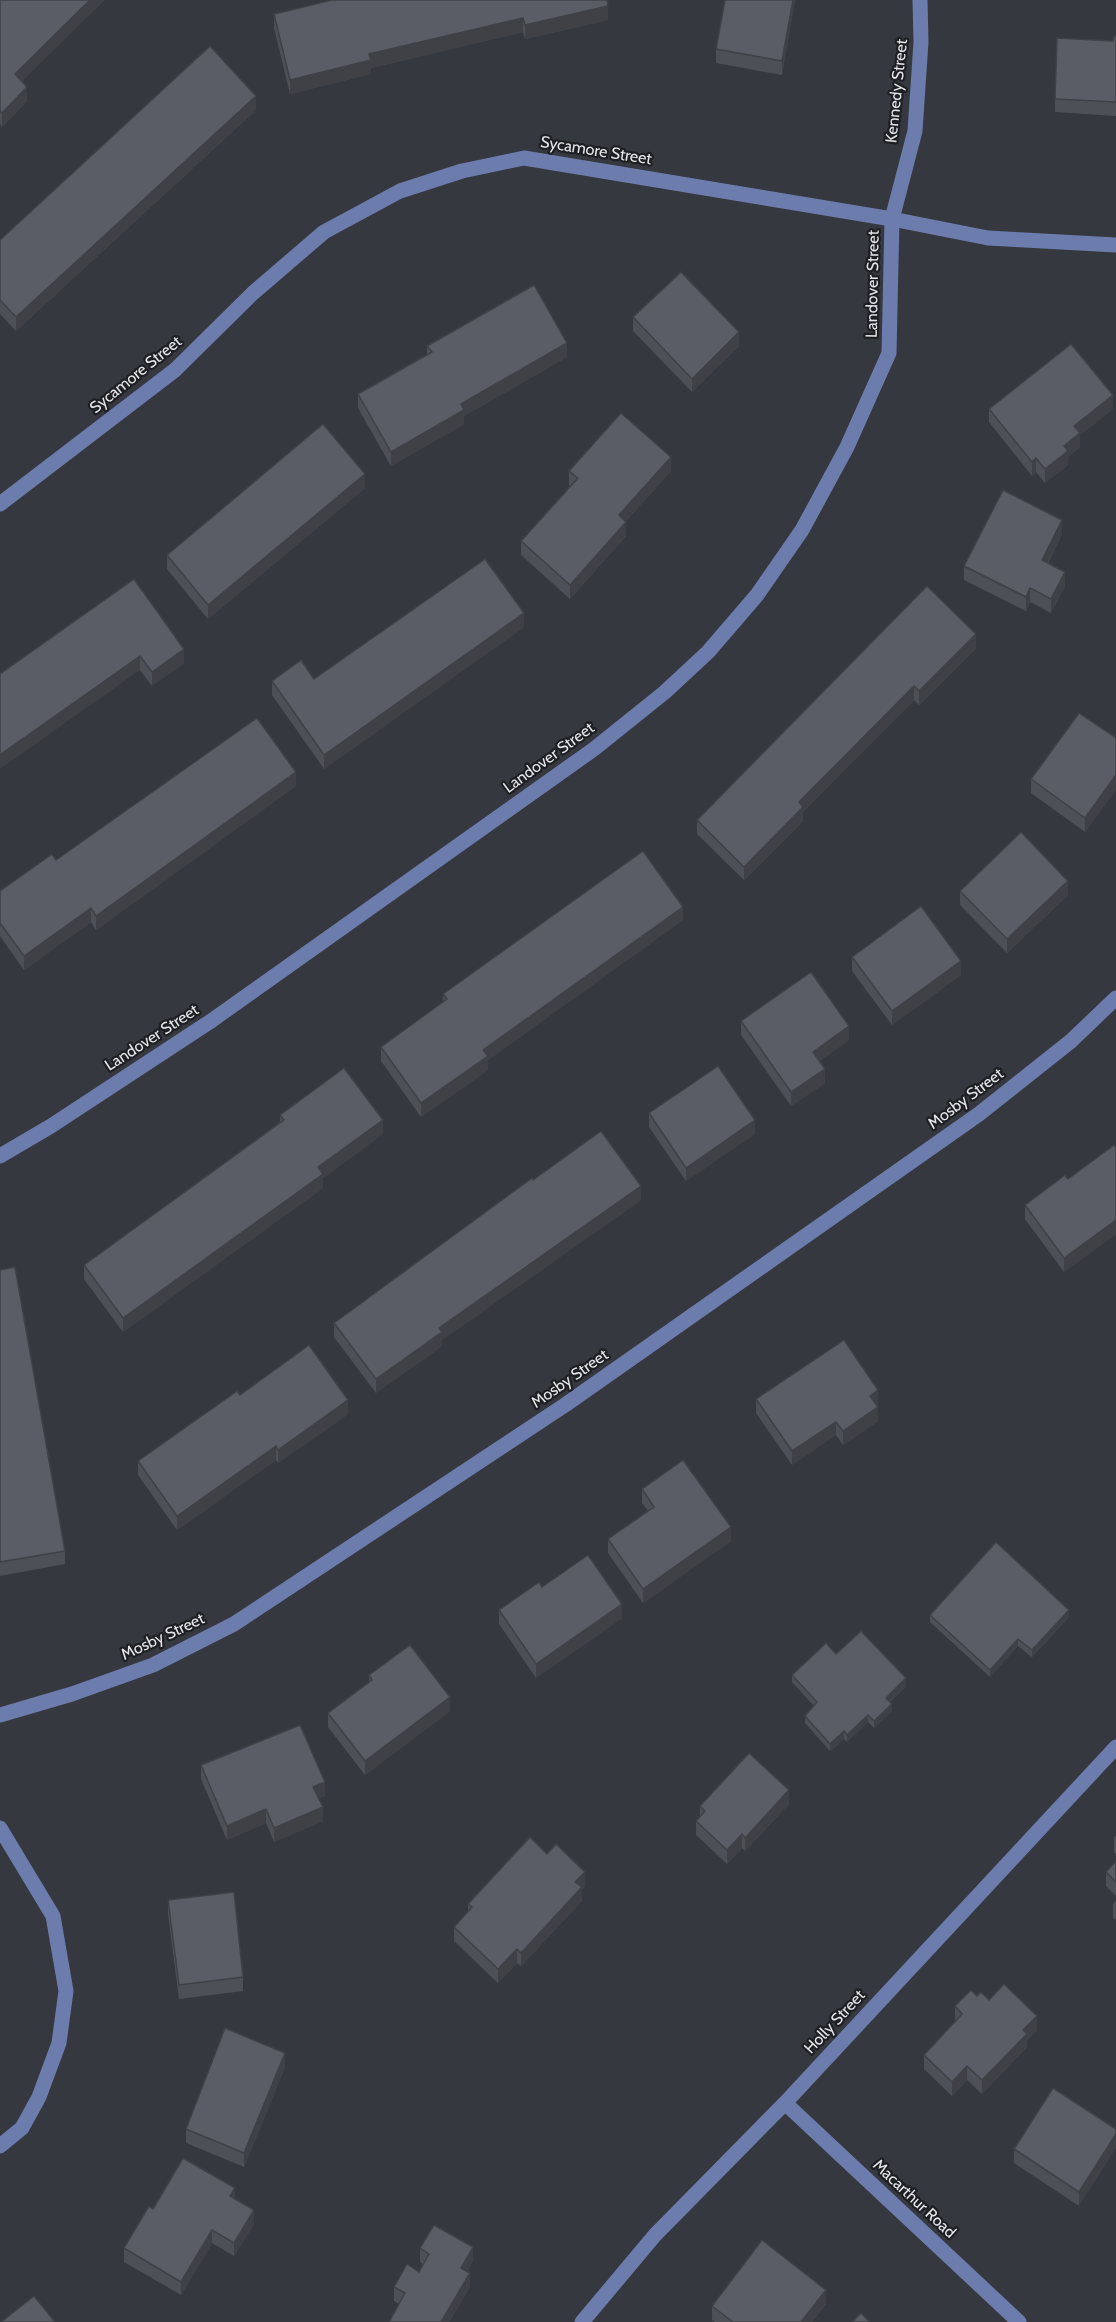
<!DOCTYPE html>
<html>
<head>
<meta charset="utf-8">
<style>
	body { margin:0 }
	canvas { display:block; background:#35383f }
</style>
</head>
<body>
<canvas width="1116" height="2322"></canvas>
<script>
const context = document.querySelector('canvas').getContext('2d');
context.lineJoin = 'round';
const poly = rows => new Path2D(rows.map(r => 'M' + r).join(''));
function strokePath(path, color, width, dash) { context.strokeStyle = color; context.lineWidth = width; context.lineCap = dash ? 'butt' : 'round'; context.setLineDash(dash || []); context.stroke(path); }
function fill(path, color) { context.fillStyle = color; context.fill(path, 'evenodd'); }
function write(font, color, halo, rows, align = 'center') {
  context.font = font + ' Cabin,sans-serif'; context.lineWidth = 4.5; context.setLineDash([]); context.textBaseline = 'middle'; context.strokeStyle = halo; context.fillStyle = color; for (const [text, x, y, turn = 0] of rows) {
    context.save(); context.translate(x, y); context.rotate((+turn || 0) * Math.PI / 180); context.textAlign = isNaN(turn) ? turn : align; if (halo) context.strokeText(text, 0, 0); context.fillText(text, 0, 0); context.restore();
  }
}
strokePath(poly([
	[0,504,175,370,253,293,324,232,400,191,462,171,524,158,892,219,988,238,1116,245],
	[0,1156,51,1126,211,1021,594,749,665,692,708,652,757,595,802,530,847,447,889,353,892,219,915,131,921,42,920,0],
	[0,1715,72,1694,153,1665,234,1624,565,1405,979,1114,1071,1041,1116,998],
	[0,1828,53,1916,66,1991,59,2043,39,2097,22,2128,0,2146],
	[785,2103,1019,2322],
	[582,2322,655,2235,785,2103,1116,1747]
]), '#6c7cad', 15);
fill(poly([
	[0,0,104,0,22,81,27,101,2,127,0,124],
	[725,0,795,0,782,75,716,63,716,49],
	[274,14,608,20,525,39,523,32,371,68,371,74,290,94,274,28],
	[1116,36,1116,116,1055,112,1055,99,1113,41],
	[256,110,16,331,0,314,0,240],
	[633,317,739,346,692,392,633,331],
	[427,346,567,357,464,416,464,424,391,466,358,408,358,394,427,354],
	[989,409,1113,409,1080,435,1080,447,1068,457,1068,465,1045,483,1036,472,1032,476,989,422],
	[569,471,671,471,626,521,626,536,570,599,521,555,521,541,570,486,569,485],
	[365,488,208,619,167,569,167,555],
	[1062,534,1048,563,1065,586,1051,613,1030,602,1026,611,964,580,964,566],
	[134,579,184,663,152,686,140,670],
	[524,627,324,769,272,695,272,681,314,679],
	[976,648,919,705,914,700,803,812,803,821,744,880,697,834,697,820],
	[1116,738,1116,789,1085,832,1031,793,1031,779],
	[296,786,96,930,91,922,24,970,0,936,0,891,56,860],
	[960,891,1068,895,1007,953,960,905],
	[683,920,488,1060,488,1070,421,1117,381,1061,381,1047,443,1002,443,994],
	[852,957,961,975,892,1025,852,971],
	[741,1021,849,1040,819,1061,825,1083,791,1106,741,1035],
	[649,1113,755,1134,686,1181,649,1127],
	[280,1115,383,1134,323,1178,323,1188,123,1332,84,1279,84,1265,280,1122],
	[1116,1147,1116,1234,1064,1272,1025,1219,1025,1205,1068,1179],
	[533,1180,641,1200,442,1340,442,1346,376,1393,334,1337,334,1323],
	[0,1270,65,1551,65,1564,0,1576],
	[240,1395,348,1414,278,1463,276,1460,177,1530,138,1475,138,1461],
	[756,1399,878,1404,877,1405,878,1421,843,1445,836,1435,792,1465,756,1413],
	[642,1489,731,1541,643,1603,608,1553,608,1539,648,1511,642,1503],
	[542,1587,622,1618,536,1678,499,1624,499,1610],
	[930,1615,1069,1617,1032,1657,1018,1646,990,1677,930,1622],
	[836,1654,906,1686,890,1702,892,1711,874,1728,868,1722,847,1742,844,1739,830,1751,805,1723,805,1716,814,1706,792,1682,792,1675],
	[369,1675,450,1711,365,1775,328,1727,328,1713,369,1682],
	[201,1765,325,1796,319,1798,323,1821,274,1842,266,1823,227,1840,201,1779],
	[789,1804,745,1851,742,1848,727,1864,696,1835,696,1821,700,1817,700,1806],
	[1116,1835,1116,1854,1114,1852,1114,1838],
	[547,1854,585,1886,582,1889,582,1901,521,1966,517,1963,498,1983,454,1941,454,1927,468,1912,468,1904],
	[1116,1861,1116,1896,1106,1886,1106,1872],
	[168,1900,243,1977,243,1991,179,1999,168,1914],
	[1116,1901,1116,1920,1113,1918,1113,1904],
	[977,1996,989,2000,1037,2030,1027,2040,1027,2047,982,2094,967,2080,952,2096,924,2069,924,2055,956,2021,955,2020,955,2006],
	[285,2067,244,2167,186,2143,186,2129],
	[1116,2129,1079,2206,1014,2163,1014,2149],
	[235,2199,254,2224,234,2256,212,2243,181,2295,124,2262,124,2248,153,2209],
	[420,2248,473,2261,467,2271,470,2287,449,2322,389,2322,399,2304,394,2301,394,2287,419,2272,423,2264,420,2262],
	[826,2304,812,2322,715,2322,712,2320,712,2306]
]), '#4d5057');
fill(poly([
	[90,0,104,0,15,88,15,74],
	[793,0,795,0,782,75,782,61],
	[608,6,608,20,525,39,525,25],
	[523,18,523,32,371,68,371,74,290,94,290,80,369,54],
	[27,87,27,101,2,127,2,113],
	[256,96,256,110,16,331,16,317],
	[739,332,739,346,692,392,692,379],
	[567,343,567,357,464,416,464,424,391,466,391,452,461,404],
	[1113,395,1113,409,1080,435,1080,447,1068,457,1068,465,1045,483,1045,469,1064,446,1074,426],
	[671,457,671,471,619,529,619,515],
	[1036,458,1036,472,1032,476,1032,462],
	[365,474,365,488,208,619,208,605],
	[1062,520,1062,534,1042,573,1042,560],
	[626,522,626,536,570,599,570,585],
	[1065,572,1065,586,1051,613,1051,599],
	[1030,588,1030,602,1026,611,1026,597],
	[524,613,524,627,324,769,324,755],
	[976,634,976,648,919,705,919,691],
	[184,649,184,663,152,686,152,672],
	[140,656,140,670,0,769,0,755],
	[914,686,914,700,803,812,803,821,744,880,744,867,799,802],
	[296,772,296,786,96,930,96,916],
	[1116,775,1116,789,1085,832,1085,818],
	[1068,881,1068,895,1007,953,1007,939],
	[683,907,683,920,488,1060,488,1070,421,1117,421,1103,483,1050],
	[91,908,91,922,24,970,24,956],
	[961,961,961,975,892,1025,892,1011],
	[849,1026,849,1040,813,1066,813,1052],
	[825,1069,825,1083,791,1106,791,1092],
	[383,1120,383,1134,323,1178,323,1188,123,1332,123,1318,318,1167],
	[755,1120,755,1134,686,1181,686,1168],
	[641,1186,641,1200,442,1340,442,1346,376,1393,376,1379,439,1328],
	[1116,1220,1116,1234,1064,1272,1064,1258],
	[878,1390,878,1404,870,1410,870,1396],
	[348,1400,348,1414,278,1463,278,1450],
	[878,1407,878,1421,843,1445,843,1431],
	[836,1422,836,1435,792,1465,792,1451],
	[276,1446,276,1460,177,1530,177,1516],
	[731,1527,731,1541,643,1603,643,1589],
	[622,1604,622,1618,536,1678,536,1664],
	[1069,1610,1069,1617,1032,1657,1032,1650],
	[1018,1639,1018,1646,990,1677,990,1670],
	[906,1678,906,1686,886,1705,886,1698],
	[450,1697,450,1711,365,1775,365,1761],
	[892,1704,892,1711,874,1728,874,1721],
	[868,1715,868,1722,847,1742,847,1735],
	[844,1731,844,1739,830,1751,830,1744],
	[325,1782,325,1796,313,1801,313,1787],
	[789,1790,789,1804,745,1851,745,1838],
	[323,1807,323,1821,274,1842,274,1828],
	[266,1809,266,1823,227,1840,227,1826],
	[742,1834,742,1848,727,1864,727,1850],
	[585,1872,585,1886,582,1889,582,1901,521,1966,521,1953,575,1882],
	[517,1949,517,1963,498,1983,498,1969],
	[1037,2016,1037,2030,1027,2040,1027,2047,982,2094,982,2080,1023,2030],
	[285,2053,285,2067,244,2167,244,2153],
	[967,2066,967,2080,952,2096,952,2082],
	[1116,2134,1116,2148,1079,2206,1079,2192],
	[235,2188,235,2202,230,2196],
	[254,2210,254,2224,234,2256,234,2243],
	[212,2230,212,2243,181,2295,181,2282],
	[473,2247,473,2261,461,2282,461,2268],
	[470,2273,470,2287,449,2322,441,2322],
	[826,2290,826,2304,812,2322,801,2322]
]), '#3f4147');
const building = poly([
	[0,0,90,0,15,74,27,87,2,113,0,111,0,0],
	[332,0,607,0,608,6,525,25,523,18,369,54,371,60,290,80,274,14,332,0],
	[725,0,793,0,782,61,716,49,725,0],
	[1114,36,1116,36,1116,102,1055,99,1057,38,1113,41,1114,36],
	[210,46,256,96,16,317,0,300,0,240,210,46],
	[681,272,739,332,692,379,633,317,681,272],
	[534,285,567,343,461,404,464,410,391,452,358,394,432,352,427,346,534,285],
	[1071,344,1113,395,1074,426,1080,433,1064,446,1068,451,1045,469,1036,458,1032,462,989,409,1071,344],
	[621,413,671,457,619,515,626,522,570,585,521,541,578,478,569,471,621,413],
	[323,424,365,474,208,605,167,555,323,424],
	[1003,490,1062,520,1042,560,1065,572,1051,599,1030,588,1026,597,964,566,1003,490],
	[485,559,524,613,324,755,272,681,301,660,314,679,485,559],
	[134,579,184,649,152,672,140,656,0,755,0,674,134,579],
	[927,586,976,634,919,691,914,686,799,802,803,807,744,867,697,820,927,586],
	[1079,713,1116,738,1116,775,1085,818,1031,779,1079,713],
	[257,718,296,772,96,916,91,908,24,956,0,923,0,891,52,854,56,860,257,718],
	[1021,832,1068,881,1007,939,960,891,1021,832],
	[643,851,683,907,483,1050,488,1056,421,1103,381,1047,447,999,443,994,643,851],
	[921,906,961,961,892,1011,852,957,921,906],
	[811,972,849,1026,813,1052,825,1069,791,1092,741,1021,811,972],
	[718,1066,755,1120,686,1168,649,1113,718,1066],
	[344,1068,383,1120,318,1167,323,1174,123,1318,84,1265,284,1120,280,1115,344,1068],
	[601,1131,641,1186,439,1328,442,1332,376,1379,334,1323,532,1178,533,1180,601,1131],
	[1114,1145,1116,1147,1116,1220,1064,1258,1025,1205,1065,1175,1068,1179,1114,1145],
	[15,1267,65,1551,0,1562,0,1270,15,1267],
	[844,1340,878,1390,870,1396,878,1407,843,1431,836,1422,792,1451,756,1399,844,1340],
	[309,1345,348,1400,278,1450,276,1446,177,1516,138,1461,237,1391,240,1395,309,1345],
	[683,1460,731,1527,643,1589,608,1539,654,1507,642,1489,683,1460],
	[996,1542,1069,1610,1032,1650,1018,1639,990,1670,930,1615,996,1542],
	[588,1555,622,1604,536,1664,499,1610,539,1582,542,1587,588,1555],
	[861,1631,906,1678,886,1698,892,1704,874,1721,868,1715,847,1735,844,1731,830,1744,805,1716,817,1702,792,1675,826,1643,836,1654,861,1631],
	[410,1645,450,1697,365,1761,328,1713,372,1680,369,1675,410,1645],
	[300,1725,325,1782,313,1787,323,1807,274,1828,266,1809,227,1826,201,1765,300,1725],
	[749,1753,789,1790,745,1838,742,1834,727,1850,696,1821,705,1811,700,1806,749,1753],
	[530,1837,547,1854,556,1844,585,1872,575,1882,582,1887,521,1953,517,1949,498,1969,454,1927,472,1907,468,1904,530,1837],
	[1116,1861,1116,1882,1106,1872,1116,1861],
	[234,1892,243,1977,179,1985,168,1900,234,1892],
	[1004,1984,1037,2016,1023,2030,1027,2034,982,2080,967,2066,952,2082,924,2055,962,2014,955,2006,971,1990,977,1996,981,1992,989,2000,1004,1984],
	[225,2028,285,2053,244,2153,186,2129,225,2028],
	[1053,2088,1116,2129,1116,2134,1079,2192,1014,2149,1053,2088],
	[183,2158,235,2188,230,2196,254,2210,234,2243,212,2230,181,2282,124,2248,149,2206,153,2209,183,2158],
	[434,2225,473,2247,461,2268,470,2273,441,2322,389,2322,405,2293,394,2287,407,2264,419,2272,429,2254,420,2248,434,2225],
	[762,2240,826,2290,801,2322,733,2322,712,2306,762,2240],
	[34,2296,55,2322,1,2322,34,2296],
	[861,2313,870,2322,852,2322,861,2313]
]);
fill(building, '#5a5d65');
strokePath(building, '#3f4147', 1.5);
write('16px', '#e4e6eb', '#1e1f22', [
	["Kennedy Street",897,91,-84],
	["Sycamore Street",596,151,9],
	["Landover Street",873,284,-89],
	["Sycamore Street",136,375,-39],
	["Landover Street",549,758,-36],
	["Landover Street",152,1038,-33],
	["Mosby Street",966,1099,-37],
	["Mosby Street",570,1379,-35],
	["Mosby Street",163,1637,-25],
	["Holly Street",835,2022,-47],
	["Macarthur Road",914,2199,43]
]);
</script>
</body>
</html>
